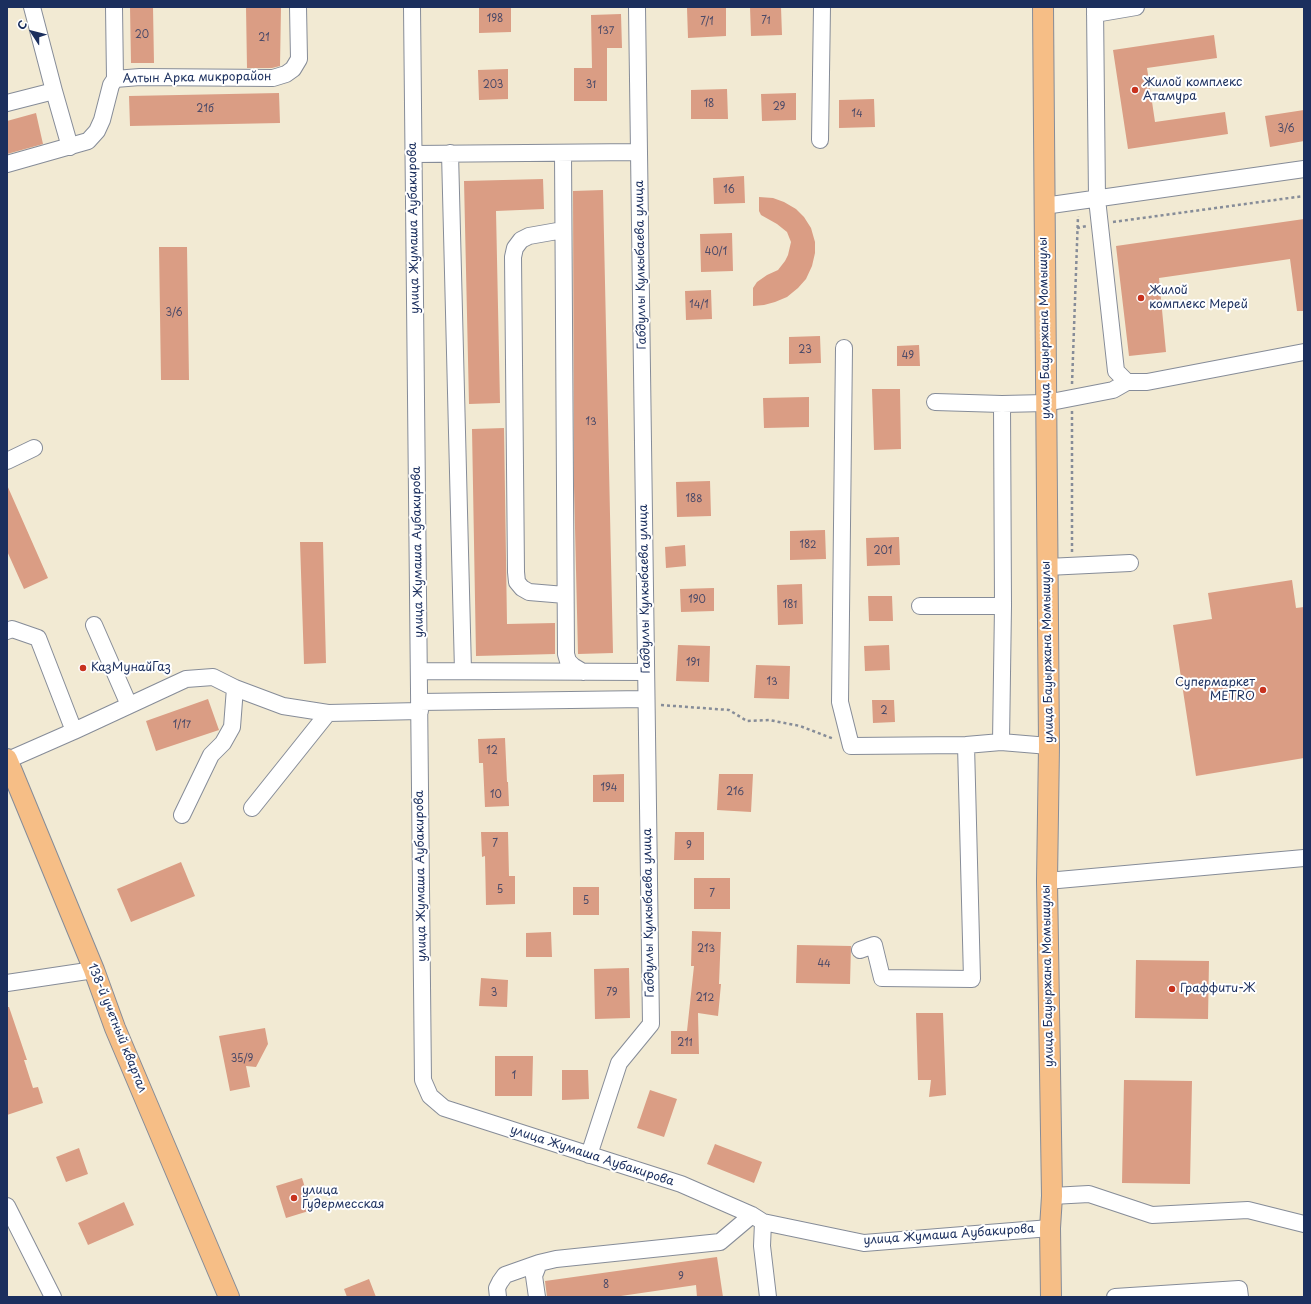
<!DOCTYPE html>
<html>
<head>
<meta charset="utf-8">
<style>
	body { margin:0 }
	#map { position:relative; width:1311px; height:1304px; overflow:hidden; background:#f2ead3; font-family:"Playpen Sans",sans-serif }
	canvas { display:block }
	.frame { position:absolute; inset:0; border:8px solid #1b2f5e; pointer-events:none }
	.north { position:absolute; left:12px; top:12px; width:40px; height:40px; -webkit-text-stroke:3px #fff; paint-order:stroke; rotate:306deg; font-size:11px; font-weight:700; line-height:16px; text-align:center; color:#1b2f5e }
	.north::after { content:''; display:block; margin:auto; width:14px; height:18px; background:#1b2f5e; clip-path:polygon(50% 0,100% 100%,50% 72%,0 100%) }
</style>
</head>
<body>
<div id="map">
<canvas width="1311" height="1304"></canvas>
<div class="frame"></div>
<div class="north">С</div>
</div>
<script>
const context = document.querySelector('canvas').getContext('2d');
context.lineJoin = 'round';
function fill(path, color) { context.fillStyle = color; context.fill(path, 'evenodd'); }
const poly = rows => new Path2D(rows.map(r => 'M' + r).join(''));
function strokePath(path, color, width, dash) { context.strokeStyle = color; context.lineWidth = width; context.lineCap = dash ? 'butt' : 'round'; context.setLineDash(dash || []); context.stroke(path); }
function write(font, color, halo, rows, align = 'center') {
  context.font = font + ' "Playpen Sans",sans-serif'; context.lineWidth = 4; context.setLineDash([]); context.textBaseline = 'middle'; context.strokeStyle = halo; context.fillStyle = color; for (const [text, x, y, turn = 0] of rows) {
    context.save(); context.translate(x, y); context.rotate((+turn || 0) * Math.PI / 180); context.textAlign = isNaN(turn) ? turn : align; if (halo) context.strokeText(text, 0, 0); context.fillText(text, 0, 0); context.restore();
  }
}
fill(poly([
	[130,7,153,7,154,63,131,63],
	[246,7,281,7,280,66,272,68,247,68],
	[479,7,511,7,511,32,479,33],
	[726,7,726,36,688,38,687,8],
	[750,7,781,7,782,35,751,36],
	[621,14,622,48,607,48,607,101,574,101,574,68,592,68,591,15],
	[1214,35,1217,58,1147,68,1155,122,1225,112,1228,134,1128,149,1113,50],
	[508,69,508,99,479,100,478,70],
	[727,89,728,119,691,119,691,90],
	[279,93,280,123,130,126,129,96],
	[796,93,796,120,762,121,761,94],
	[874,99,875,127,839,128,839,100],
	[1304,110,1304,141,1270,147,1265,116],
	[36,113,43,144,7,154,7,121],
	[744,176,745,203,714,204,713,178],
	[543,179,544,209,496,211,500,403,469,404,464,181],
	[603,190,613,653,578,654,574,486,573,191],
	[759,197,773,198,784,202,796,209,804,217,811,228,815,242,815,253,812,266,806,279,798,288,787,297,775,302,764,305,753,306,753,288,757,282,767,275,778,270,785,261,788,255,791,242,787,232,777,224,761,215,759,211],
	[1304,219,1304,311,1297,311,1290,259,1159,278,1166,352,1129,356,1116,246],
	[732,233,733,271,701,272,700,234],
	[159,247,187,247,189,380,161,380],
	[711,290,712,319,686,320,685,291],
	[820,336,821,363,789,364,789,337],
	[919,345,920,366,897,366,897,346],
	[872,389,900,389,901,449,874,450],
	[809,397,809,427,764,428,763,398],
	[504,428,507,624,555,623,555,654,476,656,472,429],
	[710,481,711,516,677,517,676,482],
	[7,485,48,578,24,589,7,551],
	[825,530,826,559,790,560,790,531],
	[899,537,900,565,867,566,866,538],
	[300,542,323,542,326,663,304,664],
	[685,545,686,566,666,568,665,547],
	[1292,580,1296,608,1304,607,1304,758,1196,776,1173,625,1212,619,1208,593],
	[802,584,803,624,778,625,777,585],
	[714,588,714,611,681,612,680,589],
	[868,596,892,596,893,621,869,621],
	[678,645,710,646,709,682,676,681],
	[889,645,890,670,865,671,864,646],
	[756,665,790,666,789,699,754,698],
	[208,699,219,730,156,751,146,721],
	[872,700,894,700,895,722,873,723],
	[505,738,507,782,508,782,509,806,485,807,483,763,479,763,478,739],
	[624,774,624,802,593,802,593,775],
	[719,774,753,774,751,812,717,810],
	[481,832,508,832,509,876,515,876,515,904,486,905,485,856,482,857],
	[675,832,704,832,704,860,674,860],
	[181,862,195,896,131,922,117,889],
	[694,878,730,878,730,909,694,909],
	[573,887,599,887,599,915,573,915],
	[692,931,721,932,719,984,721,984,718,1016,698,1013,699,1054,671,1054,671,1031,687,1031,694,966,691,966],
	[551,932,552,957,526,957,526,933],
	[797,945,851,946,850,984,796,983],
	[1136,960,1209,961,1208,1019,1135,1018],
	[629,968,630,1018,595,1019,594,969],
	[481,978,508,980,507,1007,479,1006],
	[7,1007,9,1007,27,1060,24,1060,33,1088,38,1087,43,1103,7,1115],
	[916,1013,943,1013,946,1095,929,1097,931,1080,918,1080],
	[265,1028,268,1044,256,1067,246,1066,250,1087,230,1091,219,1036],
	[495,1056,533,1056,532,1096,495,1096],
	[562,1070,588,1070,589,1099,562,1100],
	[1124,1080,1192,1081,1190,1184,1122,1183],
	[650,1090,677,1099,664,1137,637,1128],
	[715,1144,762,1162,754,1183,707,1164],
	[79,1148,88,1174,66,1182,56,1157],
	[302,1178,312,1210,286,1218,276,1186],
	[124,1202,134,1225,88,1245,78,1223],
	[717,1257,723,1297,697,1297,696,1285,614,1297,547,1297,545,1281],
	[369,1279,376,1297,347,1297,344,1289]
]), '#da9d84');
const minor = poly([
	[32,7,54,91],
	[114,7,115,79],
	[412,7,423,1080,430,1096,444,1108,681,1184,752,1215,763,1222,864,1243,1050,1228],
	[1095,7,1097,199,1116,371,1127,382,1147,382,1304,352],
	[1095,14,1136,7],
	[7,103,54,91,70,147],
	[820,140,822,7],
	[450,153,463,671],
	[563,153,566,654,568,661,573,666,583,672],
	[414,154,639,152],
	[7,164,88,141,97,131,102,120,111,85,115,79,140,77,273,78,286,74,293,69,299,59,298,7],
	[1044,206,1304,169],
	[563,230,529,236,521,240,515,248,513,257,516,572,517,582,522,588,529,592,565,595],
	[844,348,840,702,851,746,966,745,1001,742,1049,746],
	[935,402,1002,404,1046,403,1113,390,1127,382],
	[7,461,34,448],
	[1047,567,1130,563],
	[920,606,1003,606],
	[94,625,129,705],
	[7,631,12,629,38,638,74,731,8,760],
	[419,671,646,672],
	[419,702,646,699],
	[74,731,186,679,213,677,235,688,283,706,328,713,420,711],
	[1001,742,1003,606,1002,404],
	[252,808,328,713],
	[182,815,211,755,223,743,232,727,235,688],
	[1047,881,1304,858],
	[860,950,874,945,882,978,972,979,966,745],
	[7,983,94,970],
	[589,1155,619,1063,651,1024,637,7],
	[1052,1196,1089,1194,1152,1215,1248,1210,1304,1224],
	[7,1206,53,1297],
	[763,1222,762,1246,768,1297],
	[498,1297,497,1288,500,1282,505,1275,539,1263],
	[537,1297,534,1276,539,1263,556,1259,720,1242,752,1215],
	[1115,1297,1239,1289,1240,1297]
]);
const major = poly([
	[1043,7,1049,746,1047,881,1052,1196,1050,1228,1051,1297],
	[7,759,94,970,115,1028,229,1297]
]);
strokePath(minor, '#868c98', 18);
strokePath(major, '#868c98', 22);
strokePath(poly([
	[1113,222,1304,196],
	[1077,228,1087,226],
	[1072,384,1078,216],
	[1072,552,1072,411],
	[661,705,729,710,747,721,769,720,800,726,834,739]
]), '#868c98', 2.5, [3, 3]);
strokePath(minor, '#fff', 16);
strokePath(major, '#f6be86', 20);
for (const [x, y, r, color] of [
	[1135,90,4,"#c8321e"],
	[1141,298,4,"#c8321e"],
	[83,668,4,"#c8321e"],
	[1263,690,4,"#c8321e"],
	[1172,989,4,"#c8321e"],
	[294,1198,4,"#c8321e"]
]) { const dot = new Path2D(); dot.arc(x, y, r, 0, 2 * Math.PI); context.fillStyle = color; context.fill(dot); strokePath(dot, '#fff', 1.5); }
write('10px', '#4b4a68', null, [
	["198",495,19],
	["71",766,21],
	["7/1",707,22],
	["137",606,31],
	["20",142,35],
	["21",264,38],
	["203",493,85],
	["31",591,85],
	["18",709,104],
	["29",779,107],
	["21б",205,109],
	["14",857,114],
	["3/6",1286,129],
	["16",729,190],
	["40/1",716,252],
	["14/1",699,305],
	["3/6",174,313],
	["23",805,350],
	["49",908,356],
	["13",591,422],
	["188",694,499],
	["182",808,545],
	["201",883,551],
	["190",697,600],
	["181",790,605],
	["191",693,663],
	["13",772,682],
	["2",884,711],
	["1/17",182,725],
	["12",492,751],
	["194",609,788],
	["216",735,792],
	["10",496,795],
	["7",495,844],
	["9",689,846],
	["5",500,890],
	["7",712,894],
	["5",586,901],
	["213",706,949],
	["44",824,964],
	["3",494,993],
	["79",612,993],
	["212",705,998],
	["211",685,1043],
	["35/9",242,1059],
	["1",514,1076],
	["9",681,1277],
	["8",606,1285]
]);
write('12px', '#1b2f5e', '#fff', [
	["Алтын Арка микрорайон",197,78,-1],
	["улица Жумаша Аубакирова",414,228,-91],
	["Габдуллы Кулкыбаева улица",641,265,-91],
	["улица Бауыржана Момышулы",1045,328,-91],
	["улица Жумаша Аубакирова",418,552,-91],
	["Габдуллы Кулкыбаева улица",645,589,-91],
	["улица Бауыржана Момышулы",1048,652,-91],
	["улица Жумаша Аубакирова",421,876,-91],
	["Габдуллы Кулкыбаева улица",649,913,-91],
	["улица Бауыржана Момышулы",1048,976,-91],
	["138-й учетный квартал",117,1028,68],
	["улица Жумаша Аубакирова",592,1156,18],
	["улица Жумаша Аубакирова",949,1235,-4]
]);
write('12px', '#1b2f5e', '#fff', [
	["Жилой комплекс",1143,83],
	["Атамура",1143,97],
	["Жилой",1149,291],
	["комплекс Мерей",1149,305],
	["КазМунайГаз",91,668],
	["Супермаркет",1255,683,"right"],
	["METRO",1255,697,"right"],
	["Граффити-Ж",1180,989],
	["улица",302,1191],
	["Гудермесская",302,1205]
], 'left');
</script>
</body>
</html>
